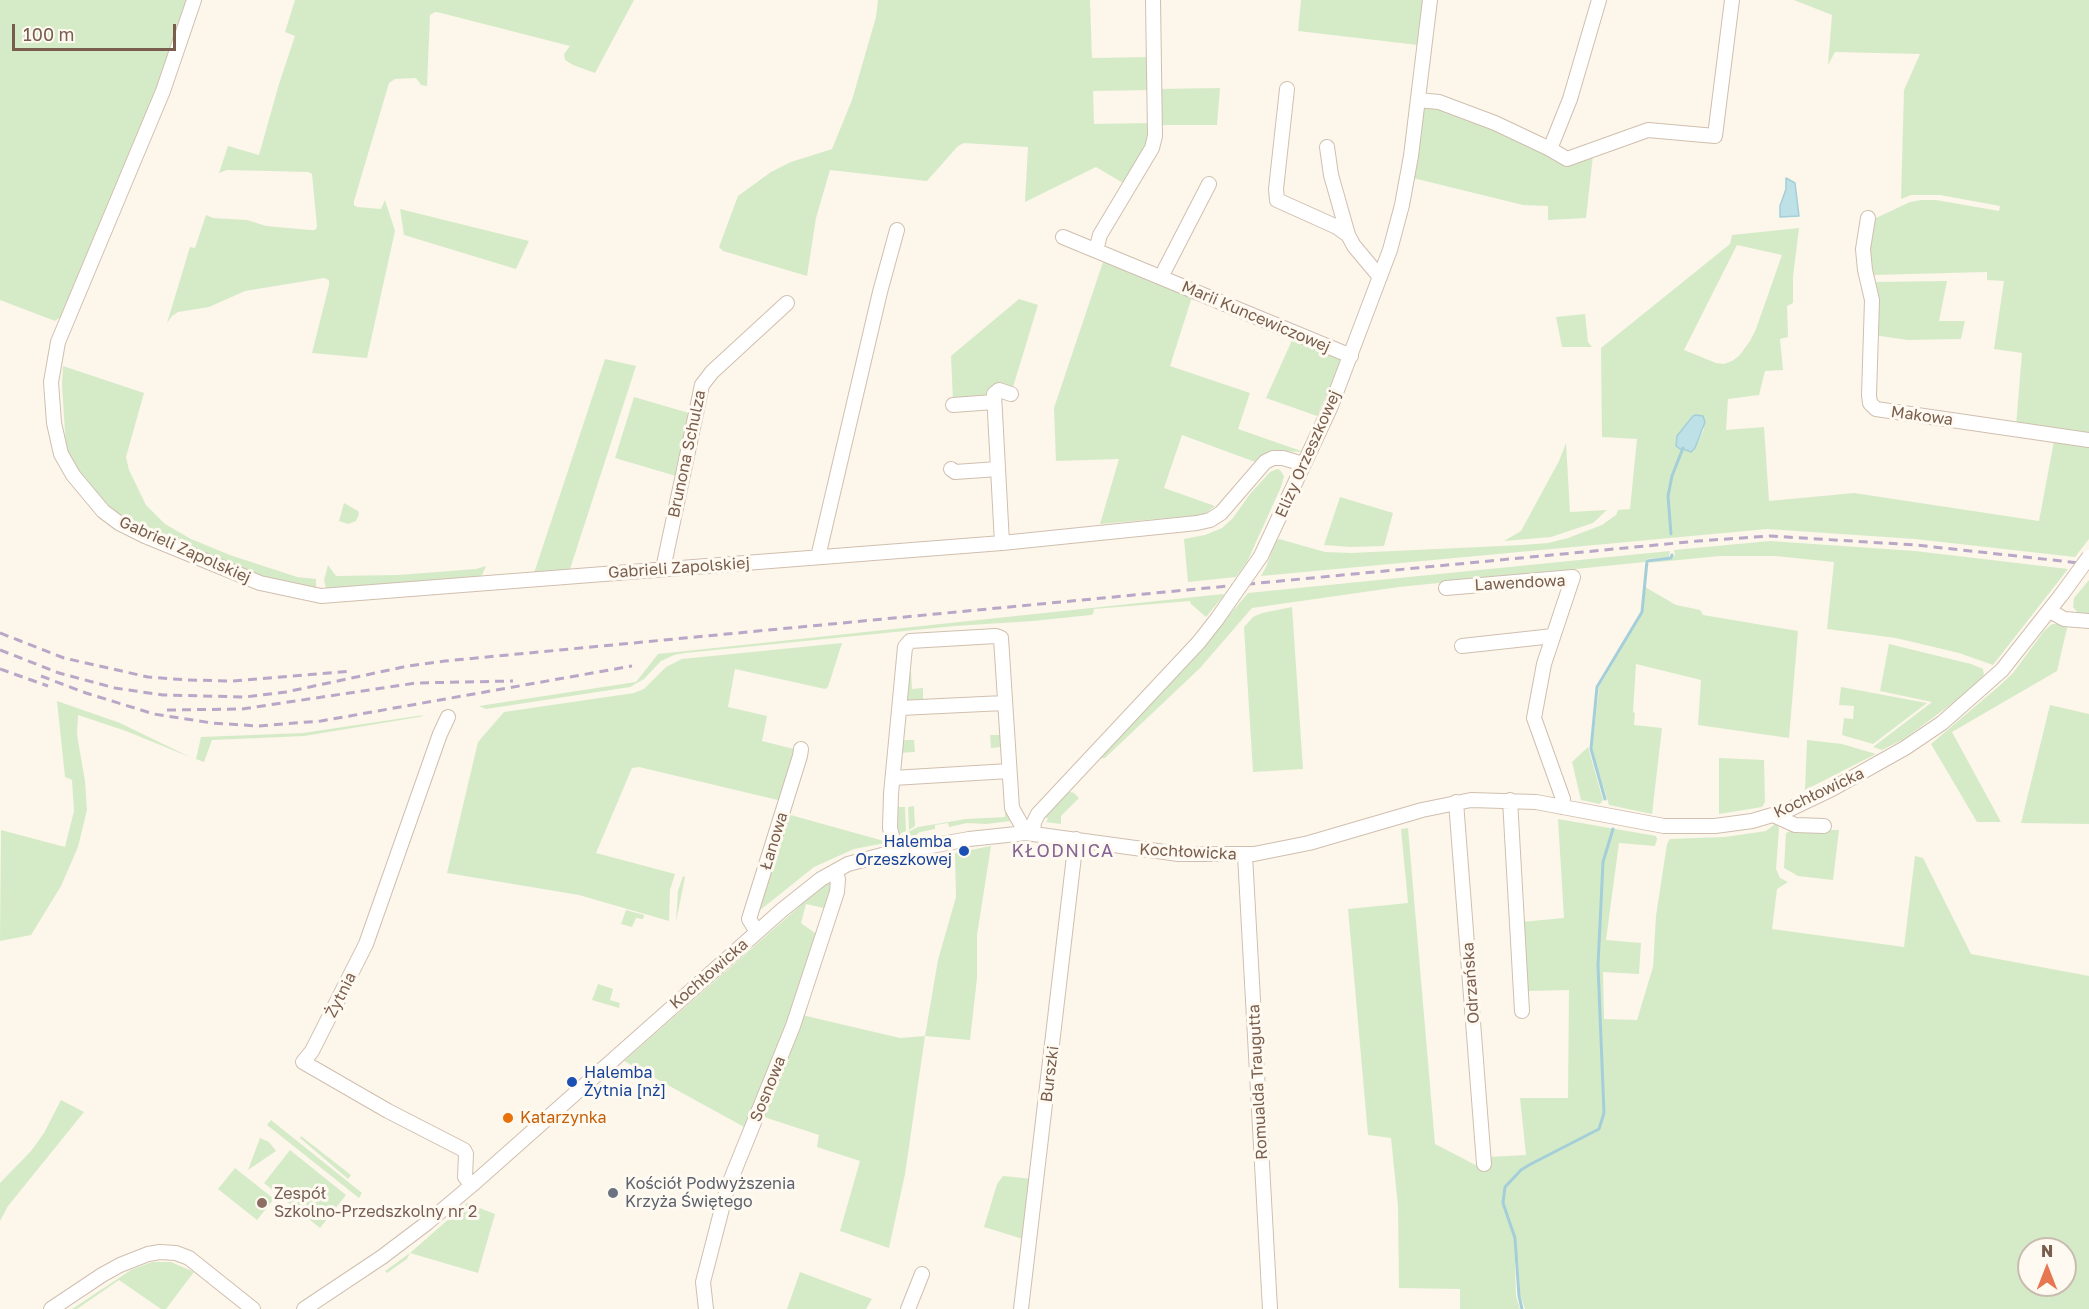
<!DOCTYPE html>
<html>
<head>
<meta charset="utf-8">
<style>
	body { margin:0 }
	#map { position:relative; width:2089px; height:1309px; overflow:hidden; background:#fdf6ea; font-family:"Golos Text",sans-serif }
	canvas { display:block }
	.north { position:absolute; left:2017px; top:1237px; width:60px; height:60px; box-sizing:border-box; background:#fffaf1; border:2px solid #c9bcaf; border-radius:50%; rotate:0deg; font-size:16px; font-weight:700; line-height:24px; text-align:center; color:#795e4d }
	.north::after { content:''; display:block; margin:auto; width:21px; height:27px; background:#e67751; clip-path:polygon(50% 0,100% 100%,50% 72%,0 100%) }
	.scale { position:absolute; left:12px; top:24px; width:164px; height:27px; box-sizing:border-box; border:3px solid #795e4d; border-top:0; padding-left:8px; font-size:18px; line-height:21px; white-space:nowrap; color:#795e4d; -webkit-text-stroke:4px #fffaf1; paint-order:stroke }
</style>
</head>
<body>
<div id="map">
<canvas width="2089" height="1309"></canvas>
<div class="north">N</div>
<div class="scale">100 m</div>
</div>
<script>
const context = document.querySelector('canvas').getContext('2d');
context.lineJoin = 'round';
function fill(path, color) { context.fillStyle = color; context.fill(path, 'evenodd'); }
const poly = rows => new Path2D(rows.map(r => 'M' + r).join(''));
function strokePath(path, color, width, dash) { context.strokeStyle = color; context.lineWidth = width; context.lineCap = dash ? 'butt' : 'round'; context.setLineDash(dash || []); context.stroke(path); }
function write(font, color, halo, rows, align = 'center') {
  context.font = font + ' "Golos Text",sans-serif'; context.lineWidth = 6; context.setLineDash([]); context.textBaseline = 'middle'; context.strokeStyle = halo; context.fillStyle = color; for (const [text, x, y, turn = 0] of rows) {
    context.save(); context.translate(x, y); context.rotate((+turn || 0) * Math.PI / 180); context.textAlign = isNaN(turn) ? turn : align; if (halo) context.strokeText(text, 0, 0); context.fillText(text, 0, 0); context.restore();
  }
}
fill(poly([
	[0,0,186,0,157,86,63,315,55,321,0,300],
	[295,0,634,0,595,73,573,65,565,60,564,54,570,46,441,13,435,12,430,15,427,86,421,85,416,78,395,79,389,83,354,201,354,205,357,207,381,209,385,200,395,231,367,358,312,353,329,285,329,280,324,278,245,291,209,307,178,312,172,316,167,323,190,247,195,248,206,215,213,218,247,220,266,226,310,230,315,230,317,227,312,174,308,172,227,170,219,173,228,146,259,155,279,84,295,36,285,32],
	[878,0,1090,0,1092,58,1149,57,1149,90,1093,91,1094,124,1149,123,1149,139,1146,148,1123,183,1096,167,1025,202,1028,147,964,143,958,146,927,181,830,170,816,218,807,276,723,251,719,247,738,196,771,172,791,162,832,149,852,100,876,17],
	[1301,0,1423,0,1418,45,1298,31],
	[1794,0,2089,0,2089,438,2016,426,2022,353,1994,349,2004,281,1987,280,1987,272,1872,275,1869,269,1871,221,1876,218,1910,202,1921,200,1936,200,1999,211,2000,206,1940,195,1911,195,1901,199,1904,90,1920,54,1835,52,1828,65,1832,15],
	[1220,88,1217,125,1159,125,1158,89],
	[1424,105,1433,106,1493,127,1568,163,1593,155,1586,218,1548,220,1548,206,1523,205,1413,178],
	[400,209,529,241,516,269,404,235],
	[1799,228,1793,277,1793,303,1787,306,1788,337,1780,339,1783,370,1765,371,1759,395,1728,399,1726,430,1764,427,1769,501,1854,493,2039,521,2054,441,2089,443,2089,539,2075,557,1915,539,1767,529,1261,576,1266,567,1276,541,1279,539,1325,552,1351,553,1522,545,1548,543,1568,538,1602,525,1616,515,1618,510,1630,509,1637,439,1602,437,1601,348,1730,244,1732,235],
	[1737,245,1782,255,1756,329,1750,341,1739,356,1732,361,1724,364,1716,363,1684,350],
	[1693,416,1704,429,1695,448,1683,448,1681,432],
	[1104,259,1192,297,1170,366,1250,393,1238,429,1304,452,1274,451,1258,463,1182,435,1164,488,1215,506,1203,515,1100,524,1119,459,1056,461,1054,408],
	[1947,281,1939,321,1965,321,1961,339,1908,340,1873,335,1872,282],
	[1019,299,1038,305,1013,387,999,384,993,385,990,389,990,398,953,401,951,356],
	[1585,314,1588,342,1592,347,1562,347,1556,317],
	[1293,338,1343,359,1317,416,1266,398],
	[605,359,636,366,570,569,534,573],
	[63,366,144,393,126,457,129,470,146,505,165,524,191,539,230,555,297,577,316,579,316,587,312,588,264,579,146,529,123,517,101,499,78,474,66,449,62,384],
	[634,397,689,413,676,476,615,458],
	[1566,443,1570,512,1607,510,1593,523,1551,537,1504,541,1521,531,1559,461],
	[1277,469,1280,470,1284,476,1281,487,1247,562,1236,577,1188,582,1184,539,1205,535,1222,528,1233,518,1250,494,1270,472],
	[1340,497,1393,513,1384,546,1350,547,1324,545],
	[344,503,358,511,359,514,356,521,348,524,339,521],
	[1770,541,1915,551,2068,569,1993,665,1959,653,1896,638,1827,629,1834,562,1775,556,1720,556,1648,563,1671,559,1675,555,1674,550],
	[1670,551,1669,557,1646,559,1645,562,1399,587,1252,608,1200,668,1105,758,1098,759,1201,648,1248,593],
	[328,565,336,576,398,575,476,569,486,566,482,575,473,579,326,588,324,580],
	[2089,580,2089,613,2078,613,2073,607,2074,598],
	[1645,587,1676,605,1700,610,1703,615,1798,631,1789,738,1698,725,1701,680,1636,664,1633,712,1635,713,1634,725,1662,728,1652,814,1609,805,1592,750,1599,687,1643,612],
	[1223,594,1224,595,1206,617,1191,604,1190,601,1094,609,1093,614,1091,615,1033,621,955,626,685,653,674,655,661,661,644,679,630,687,486,709,479,706,636,682,658,654],
	[1292,607,1303,769,1253,772,1244,627,1253,617,1262,613],
	[2052,624,2068,624,2057,671,1952,732,2001,822,1977,822,1931,744,1998,687,2013,673,2044,631],
	[842,643,828,687,825,689,735,669,728,707,767,716,762,741,798,750,782,801,639,767,632,768,596,853,675,874,670,890,669,921,579,895,447,873,478,742,504,712,634,693,644,689,666,667,682,659],
	[1889,644,1971,664,1983,669,1984,675,1968,692,1904,739,1882,750,1873,747,1932,702,1880,691],
	[907,672,911,672,912,689,923,688,923,701,906,702],
	[1841,687,1927,703,1873,744,1842,735,1844,718,1853,719,1854,706,1839,705],
	[57,701,120,723,192,758,126,731,78,715,77,735,85,781,87,810,78,847,61,886,31,935,0,941,1,830,65,847,74,811,72,780,65,777],
	[2050,705,2089,714,2089,824,2021,823],
	[424,715,419,717,304,736,212,740,204,762,196,759,201,737,303,733],
	[999,717,1002,747,991,748,990,735,1000,735],
	[903,723,904,740,914,740,915,752,898,753],
	[1807,740,1842,744,1876,754,1805,790],
	[1588,747,1603,800,1600,804,1581,800,1572,762],
	[1719,758,1764,760,1765,802,1762,807,1719,814],
	[1067,791,1074,793,1079,798,1061,816,1061,824,1046,822,1048,819,1046,817,1043,818],
	[1005,805,1011,821,986,824,967,823,949,827,948,823,935,825,935,829,920,832,912,838,901,840,896,838,918,827,966,819,1005,817],
	[914,806,915,826,909,830,908,807],
	[894,807,905,807,906,831,897,835],
	[787,814,884,841,885,843,854,849,814,867,759,911,758,904],
	[1558,819,1656,836,1657,839,1655,846,1619,843,1606,940,1641,943,1639,974,1603,972,1604,1019,1637,1020,1653,967,1656,916,1667,844,1670,839,1725,837,1766,831,1776,823,1779,828,1776,869,1780,878,1788,882,1777,889,1772,929,1904,947,1915,856,1923,858,1971,954,2089,976,2089,1309,1525,1309,1520,1295,1518,1260,1515,1262,1516,1296,1520,1309,1460,1309,1460,1289,1399,1288,1398,1206,1391,1138,1368,1135,1348,909,1408,903,1401,829,1408,828,1435,1144,1487,1171,1487,1157,1526,1155,1520,1098,1568,1098,1569,990,1527,991,1521,922,1564,918],
	[2029,1249,2065,1249,2065,1285,2029,1285],
	[1792,830,1839,830,1833,880,1798,876,1784,868,1786,833],
	[991,846,977,935,977,978,970,1040,925,1036,905,1174,889,1248,840,1231,860,1161,817,1147,819,1135,761,1116,802,1015,900,1038,925,1036,938,960,956,897,955,853],
	[683,876,685,877,676,922,678,891],
	[826,883,831,884,832,887,828,909,806,904,801,923,819,936,787,1025,746,1128,624,1061],
	[626,910,644,915,643,919,636,918,632,927,621,924],
	[598,984,613,989,610,1000,620,1003,619,1008,592,1000],
	[61,1100,84,1112,8,1206,0,1221,0,1183,31,1151,44,1133],
	[271,1120,362,1193,359,1198,267,1125],
	[301,1136,351,1175,348,1179,300,1138],
	[260,1138,269,1142,276,1151,248,1170],
	[290,1150,346,1195,320,1228,264,1183],
	[235,1168,274,1199,257,1220,218,1189],
	[1003,1176,1033,1179,1026,1240,984,1227,997,1184],
	[467,1203,495,1214,478,1273,410,1253,407,1259,387,1273,385,1271,410,1253],
	[152,1262,171,1262,194,1272,166,1309,161,1309,119,1280,77,1309,72,1309,131,1270],
	[800,1272,872,1299,866,1309,787,1309]
]), '#d5ebc8');
const water = poly([
	[1786,178,1795,183,1799,216,1780,217,1780,206,1786,189,1786,178],
	[1696,415,1703,416,1705,422,1695,448,1691,452,1683,449,1680,449,1676,446,1677,436,1693,416,1696,415]
]);
fill(water, '#bee0e7');
strokePath(water, '#a4cfd9', 1.5);
strokePath(poly([
	[1671,534,1668,496,1672,476,1683,448],
	[1605,799,1591,749,1597,687,1642,612,1647,561,1671,558,1672,555],
	[1522,1309,1519,1296,1515,1238,1503,1203,1505,1187,1521,1170,1529,1165,1599,1129,1604,1113,1598,965,1603,862,1613,829]
]), '#a4cfd9', 3);
const minor = poly([
	[194,0,163,91,58,342,51,382,54,423,61,454,73,475,103,511,119,523,145,536,260,583,321,596,1002,543,1197,523,1210,520,1221,513,1265,462,1273,458,1283,458,1303,464],
	[1287,89,1276,189,1277,200,1337,227,1348,235],
	[1418,100,1439,102,1495,123,1550,149,1567,159,1648,130,1715,136,1732,0],
	[1327,147,1331,175,1348,235,1354,246,1380,277],
	[1550,149,1570,99,1599,0],
	[1868,218,1863,249,1865,270,1872,300,1869,395,1870,403,1876,409,2089,440],
	[1063,237,1351,356],
	[1096,250,1100,235,1152,148,1155,136,1153,0],
	[1161,277,1209,184],
	[953,405,994,402],
	[951,469,955,472,998,469],
	[1002,543,994,394,999,390,1011,394],
	[1261,556,1331,406,1390,250,1402,205,1411,156,1430,0],
	[818,557,880,292,897,230],
	[663,569,702,385,712,372,787,303],
	[1446,588,1573,577,1544,664,1534,718,1563,799,1562,807],
	[2050,611,2064,619,2089,621],
	[1462,646,1553,636],
	[900,708,1004,703],
	[448,717,440,734,366,944,312,1051,303,1062,388,1111,464,1150,466,1154,465,1177,472,1185],
	[893,778,1009,771],
	[1510,800,1522,1011],
	[1456,802,1484,1164],
	[1773,815,1795,825,1824,826],
	[1033,833,1034,822,1038,814,1199,642,1217,619],
	[896,852,890,828,891,794,905,647,910,641,996,636,1001,638,1012,808,1026,833],
	[1245,855,1270,1309],
	[757,932,749,919,800,756,801,749],
	[51,1309,102,1275,120,1265,148,1254,160,1252,176,1253,189,1258,253,1309],
	[304,1309,382,1257,427,1223,472,1185,782,910,821,879,848,864,882,855,969,839,1026,833,1179,854,1254,854,1309,843,1422,810,1471,800,1536,802,1664,826,1715,826,1752,821,1786,811,1832,789,1905,748,1942,723,2002,670,2062,594],
	[706,1309,703,1282,727,1189,793,1026,837,892,838,879,835,871],
	[908,1309,922,1274],
	[1021,1309,1076,839]
]);
strokePath(minor, '#d0bfaf', 16);
strokePath(minor, '#fff', 14);
strokePath(poly([
	[0,633,64,658,148,677,188,680,232,681,352,671],
	[0,650,59,673,115,688,163,695,245,697,286,692,408,666,445,661,1698,541,1770,536,1916,545,2089,564],
	[0,669,48,686],
	[41,676,86,693,154,714,212,723,258,726,321,721,632,666],
	[167,710,242,709,416,683,513,681]
]), '#baa7c8', 3, [9, 6]);
const minorBridge = poly([
	[2062,594,2089,557],
	[1217,619,1261,556]
]);
strokePath(minorBridge, '#d0bfaf', 16, []);
strokePath(minorBridge, '#fff', 14);
for (const [x, y, r, color] of [
	[964,851,6,"#1a4fb4"],
	[572,1082,6,"#1a4fb4"],
	[508,1118,6,"#e8710a"],
	[613,1193,6,"#6b7280"],
	[262,1203,6,"#8d6e63"]
]) { const dot = new Path2D(); dot.arc(x, y, r, 0, 2 * Math.PI); context.fillStyle = color; context.fill(dot); strokePath(dot, '#fffaf1', 2); }
write('16px', '#795e4d', '#fffaf1', [
	["Marii Kuncewiczowej",1256,317,23],
	["Makowa",1922,416,8],
	["Brunona Schulza",687,454,-78],
	["Elizy Orzeszkowej",1308,454,-66],
	["Gabrieli Zapolskiej",185,550,24],
	["Gabrieli Zapolskiej",679,568,-4],
	["Lawendowa",1520,583,-3],
	["Kochłowicka",1819,793,-25],
	["Łanowa",774,841,-73],
	["Kochłowicka",1188,852,3],
	["Kochłowicka",709,974,-41],
	["Odrzańska",1471,983,-94],
	["Żytnia",341,995,-63],
	["Burszki",1050,1074,-83],
	["Romualda Traugutta",1258,1082,-93],
	["Sosnowa",768,1089,-68]
]);
write('16px', '#164399', '#fffaf1', [
	["Halemba",952,842],
	["Orzeszkowej",952,860],
	["Halemba",584,1073,"left"],
	["Żytnia [nż]",584,1091,"left"]
], 'right');
write('16px', '#c56008', '#fffaf1', [
	["Katarzynka",520,1118]
], 'left');
write('16px', '#5b616d', '#fffaf1', [
	["Kościół Podwyższenia",625,1184],
	["Krzyża Świętego",625,1202]
], 'left');
write('16px', '#785e54', '#fffaf1', [
	["Zespół",274,1194],
	["Szkolno-Przedszkolny nr 2",274,1212]
], 'left');
context.letterSpacing = '1.5px';
write('18px', '#866594', '#fffaf1', [
	["KŁODNICA",1063,851]
]);
context.letterSpacing = '0px';
</script>
</body>
</html>
